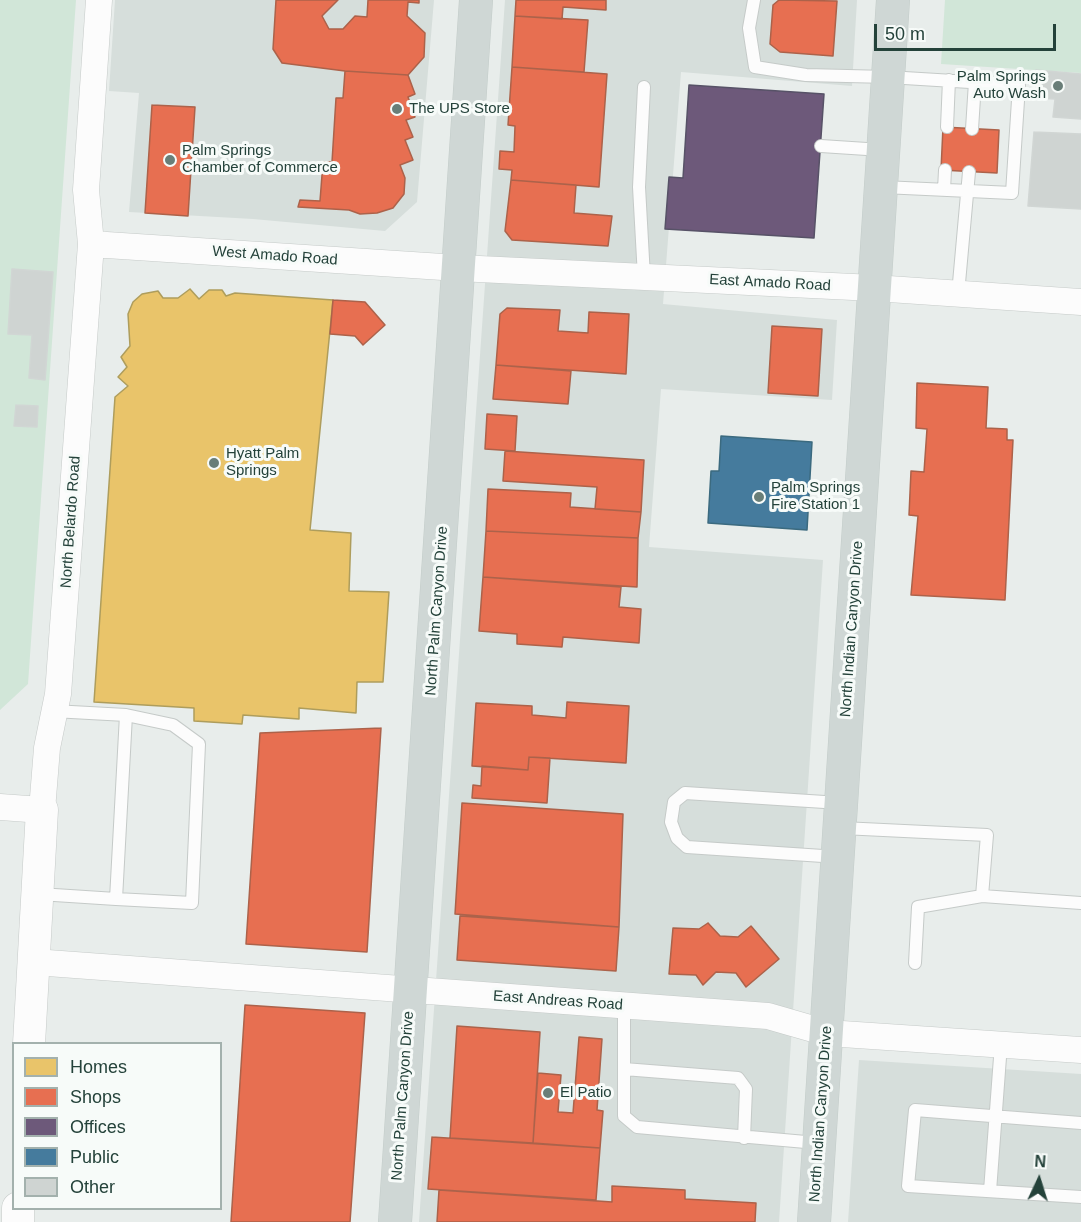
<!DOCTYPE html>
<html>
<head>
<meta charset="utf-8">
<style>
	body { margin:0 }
	#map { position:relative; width:1081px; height:1222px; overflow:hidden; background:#e8edeb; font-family:Helvetica,sans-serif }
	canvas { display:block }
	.legend { position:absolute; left:12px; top:1042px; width:210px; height:168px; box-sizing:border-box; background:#f7fbf9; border:2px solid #a3b1ad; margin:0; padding:8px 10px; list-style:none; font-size:18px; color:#24423a }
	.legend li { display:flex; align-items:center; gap:12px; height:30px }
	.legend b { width:30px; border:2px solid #a3b1ad }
	.north { position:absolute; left:1009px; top:1150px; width:60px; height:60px; -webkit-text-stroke:4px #f7fbf9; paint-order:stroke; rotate:4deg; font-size:16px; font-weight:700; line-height:24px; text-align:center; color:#24423a }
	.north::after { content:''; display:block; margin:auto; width:21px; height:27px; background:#24423a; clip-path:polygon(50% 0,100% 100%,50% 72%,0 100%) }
	.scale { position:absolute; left:874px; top:24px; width:182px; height:27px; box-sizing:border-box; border:3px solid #24423a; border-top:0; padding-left:8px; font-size:18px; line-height:21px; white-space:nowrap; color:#24423a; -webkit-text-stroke:4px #f7fbf9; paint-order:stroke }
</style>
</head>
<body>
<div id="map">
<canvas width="1081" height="1222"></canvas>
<ul class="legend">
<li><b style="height:16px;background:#e9c46a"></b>Homes</li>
<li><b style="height:16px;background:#e76f51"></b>Shops</li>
<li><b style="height:16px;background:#6d597a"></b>Offices</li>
<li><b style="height:16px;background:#457b9d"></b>Public</li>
<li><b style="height:16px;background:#cfd4d2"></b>Other</li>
</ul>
<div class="north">N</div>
<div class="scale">50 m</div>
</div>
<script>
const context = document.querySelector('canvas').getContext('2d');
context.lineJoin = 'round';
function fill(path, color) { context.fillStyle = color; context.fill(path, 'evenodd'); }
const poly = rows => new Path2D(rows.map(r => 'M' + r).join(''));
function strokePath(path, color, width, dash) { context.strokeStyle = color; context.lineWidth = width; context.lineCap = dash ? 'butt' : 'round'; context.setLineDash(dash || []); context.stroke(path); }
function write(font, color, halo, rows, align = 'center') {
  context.font = font + ' Helvetica,sans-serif'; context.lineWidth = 6; context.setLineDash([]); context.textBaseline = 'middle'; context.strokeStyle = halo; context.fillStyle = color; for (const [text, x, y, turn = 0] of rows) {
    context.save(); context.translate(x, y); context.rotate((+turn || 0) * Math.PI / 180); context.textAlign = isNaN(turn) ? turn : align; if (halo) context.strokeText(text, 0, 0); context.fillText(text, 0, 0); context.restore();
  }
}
fill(poly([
	[115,0,434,0,417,202,385,231,253,219,129,212,139,93,109,91],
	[505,0,857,0,852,86,681,72,663,304,837,320,832,400,661,389,649,547,823,560,779,1222,419,1222],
	[859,1060,1081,1074,1081,1222,848,1222]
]), '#d6dedb');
fill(poly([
	[0,0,76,0,28,684,0,710],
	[945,0,1081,0,1081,73,941,64]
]), '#d1e6d8');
const homes = poly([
	[190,289,199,299,209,290,222,290,226,296,235,293,333,300,310,530,351,533,349,591,389,592,383,682,357,682,356,713,299,708,299,719,243,715,242,724,194,721,194,708,94,702,115,397,128,386,118,377,127,367,121,357,130,346,128,314,133,302,142,294,158,291,163,298,178,298,190,289]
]);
fill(homes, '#e9c46a');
strokePath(homes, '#ae9d5c', 1.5);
const shops = poly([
	[276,0,338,0,322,16,329,29,343,29,355,16,367,17,368,0,419,0,419,3,408,2,407,16,425,33,424,57,408,75,345,71,282,63,273,49,276,0],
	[516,0,606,0,606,10,563,7,562,19,515,16,516,0],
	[779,0,837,1,833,56,780,52,770,44,773,5,779,0],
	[515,16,588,20,584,72,512,67,515,16],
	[512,67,607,74,599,187,511,180,512,170,499,169,500,151,514,152,515,126,508,125,512,67],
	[345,71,408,75,415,94,408,97,415,117,406,120,413,137,405,140,413,160,400,165,405,178,404,194,393,208,377,213,360,214,349,210,298,207,300,200,320,201,323,162,332,162,336,98,343,98,345,71],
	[152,105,195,107,188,216,145,213,152,105],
	[943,127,999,130,997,173,941,170,943,127],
	[511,180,576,185,574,213,612,216,608,246,512,240,505,231,511,180],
	[333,300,365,302,385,325,363,345,355,336,330,334,333,300],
	[507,308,560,310,558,331,588,333,589,312,629,314,626,374,496,365,500,314,507,308],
	[772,326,822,329,818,396,768,393,772,326],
	[496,365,571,371,568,404,493,399,496,365],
	[917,383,988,387,986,428,1007,429,1007,440,1013,440,1005,600,911,595,918,516,909,515,911,471,924,472,927,429,916,428,917,383],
	[487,414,517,416,515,451,485,449,487,414],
	[505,451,644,460,641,512,595,509,597,487,503,481,505,451],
	[488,489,571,493,570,507,641,512,638,538,486,531,488,489],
	[486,531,638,538,637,587,483,577,486,531],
	[483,577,621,587,619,607,641,609,639,643,563,637,562,647,517,644,517,634,479,631,483,577],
	[567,702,629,706,626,763,529,757,528,770,472,766,476,703,532,706,532,715,566,718,567,702],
	[381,728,367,952,246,944,260,733,381,728],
	[529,757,550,758,547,803,472,798,473,785,481,786,482,766,528,770,529,757],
	[462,803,623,814,619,927,455,914,462,803],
	[460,916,619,927,616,971,457,960,460,916],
	[708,923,720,936,738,937,751,926,779,959,746,987,736,973,716,972,703,985,696,975,669,974,673,928,699,929,708,923],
	[245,1005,365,1013,350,1222,231,1222,245,1005],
	[457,1026,540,1032,533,1143,450,1138,457,1026],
	[579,1037,602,1039,597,1110,603,1111,600,1148,533,1143,538,1073,561,1075,558,1112,573,1113,579,1037],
	[432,1137,600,1148,596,1200,428,1189,432,1137],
	[612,1186,685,1190,685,1199,756,1203,755,1222,437,1222,439,1190,612,1202,612,1186]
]);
fill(shops, '#e76f51');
strokePath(shops, '#ac624a', 1.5);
const offices = poly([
	[689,85,824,94,814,238,665,229,669,177,683,178,689,85]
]);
fill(offices, '#6d597a');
strokePath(offices, '#575267', 1.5);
const public = poly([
	[721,436,812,442,807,530,708,523,711,471,719,471,721,436]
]);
fill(public, '#457b9d');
strokePath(public, '#3b6a7f', 1.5);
const building = poly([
	[1036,70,1081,74,1081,119,1053,117,1055,99,1035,98,1036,70],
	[1034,132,1081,134,1081,209,1028,206,1034,132],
	[12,269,53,272,45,380,29,378,32,335,8,334,12,269],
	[16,405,38,406,37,427,14,426,16,405]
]);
fill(building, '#cfd4d2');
strokePath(building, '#d1d6d4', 1.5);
const service = poly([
	[754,0,749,28,755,67,806,75,888,77,1019,85,1012,193,883,187],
	[947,127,949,80],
	[972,129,975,82],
	[821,146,882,150],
	[944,190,945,170],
	[644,277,639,187,644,87],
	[958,294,969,172],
	[842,828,987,835,982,896,1081,903],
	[838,857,687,847,677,838,671,822,674,802,685,793,840,803],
	[39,894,116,899,126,715,53,711],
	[116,899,192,903,199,744,173,725,126,715],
	[915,963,918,907,982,896],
	[624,1006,624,1116,637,1127,817,1143],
	[624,1069,738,1078,746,1089,744,1138],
	[1081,1123,915,1110,908,1186,1081,1197],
	[990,1191,1001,1044]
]);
const minor = poly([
	[91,244,458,268,874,288,1081,302],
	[0,807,42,810,47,748,58,694,91,244,86,190,99,0],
	[34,962,768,1016,827,1033,1081,1050]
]);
const tertiary = poly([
	[29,1044,42,810],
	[18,1222,18,1208]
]);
const primary = poly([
	[395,1222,476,0],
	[814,1222,893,0]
]);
strokePath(service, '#c5cac8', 14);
strokePath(minor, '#c5cac8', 27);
strokePath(tertiary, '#c5cac8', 33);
strokePath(primary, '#c3ccc9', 34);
strokePath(service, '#fcfcfc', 12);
strokePath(minor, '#fcfcfc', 26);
strokePath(tertiary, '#fcfcfc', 32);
strokePath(primary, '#cfd7d5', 33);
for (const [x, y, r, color] of [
	[1058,86,6,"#697e78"],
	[397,109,6,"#697e78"],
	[170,160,6,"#697e78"],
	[214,463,6,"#697e78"],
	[759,497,6,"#697e78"],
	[548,1093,6,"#697e78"]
]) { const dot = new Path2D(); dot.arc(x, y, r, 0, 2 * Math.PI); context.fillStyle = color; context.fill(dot); strokePath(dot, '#f7fbf9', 2); }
write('15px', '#24423a', '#f7fbf9', [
	["Palm Springs",1046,77,"right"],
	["Auto Wash",1046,94,"right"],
	["The UPS Store",409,109],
	["Palm Springs",182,151],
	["Chamber of Commerce",182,168],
	["Hyatt Palm",226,454],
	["Springs",226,471],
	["Palm Springs",771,488],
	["Fire Station 1",771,505],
	["El Patio",560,1093]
], 'left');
write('15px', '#24423a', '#f7fbf9', [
	["West Amado Road",275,256,4],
	["East Amado Road",770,283,3],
	["North Belardo Road",71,522,-86],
	["North Palm Canyon Drive",437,611,-86],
	["North Indian Canyon Drive",852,629,-86],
	["East Andreas Road",558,1001,4],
	["North Palm Canyon Drive",403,1096,-86],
	["North Indian Canyon Drive",821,1114,-86]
]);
</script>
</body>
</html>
